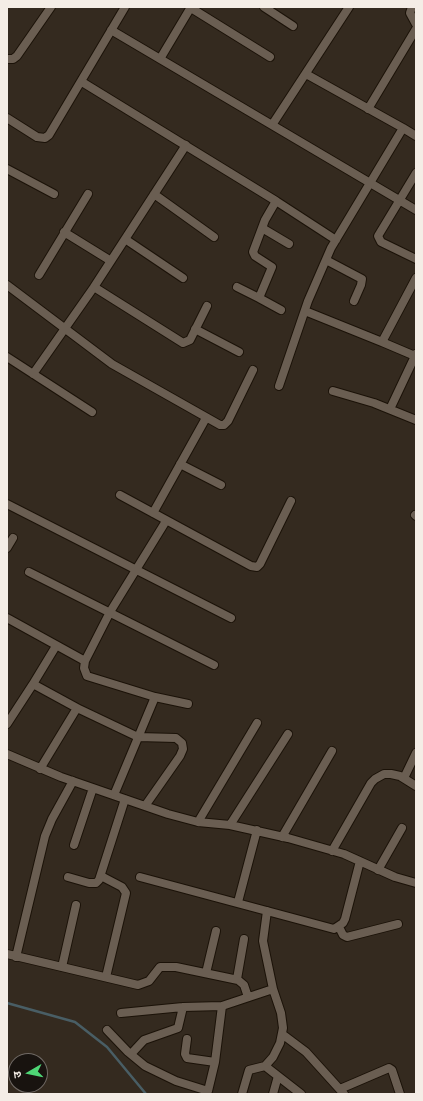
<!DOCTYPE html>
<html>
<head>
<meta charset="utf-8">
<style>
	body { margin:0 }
	#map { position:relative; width:423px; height:1101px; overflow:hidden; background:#342a1f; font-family:"Open Sans","Noto Sans Devanagari",sans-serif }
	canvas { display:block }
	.frame { position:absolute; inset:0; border:8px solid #f4ede6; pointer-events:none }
	.north { position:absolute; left:8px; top:1053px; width:40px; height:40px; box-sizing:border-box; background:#18130f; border:1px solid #706a65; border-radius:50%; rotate:261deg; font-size:11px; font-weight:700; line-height:16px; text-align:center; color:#f4ede6 }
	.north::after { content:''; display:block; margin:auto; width:14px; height:18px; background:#4ed675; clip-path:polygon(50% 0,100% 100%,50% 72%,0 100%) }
</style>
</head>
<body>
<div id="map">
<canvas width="423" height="1101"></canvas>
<div class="frame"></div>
<div class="north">उ</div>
</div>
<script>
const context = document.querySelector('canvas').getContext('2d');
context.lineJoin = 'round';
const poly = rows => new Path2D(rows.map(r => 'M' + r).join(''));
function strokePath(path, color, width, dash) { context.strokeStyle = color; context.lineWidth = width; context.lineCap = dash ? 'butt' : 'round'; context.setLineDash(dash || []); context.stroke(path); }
strokePath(poly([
	[7,1003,75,1022,107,1047,146,1094]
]), '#495e65', 2.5);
const street = poly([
	[264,7,293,26],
	[412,7,410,13,416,24],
	[191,8,270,57],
	[111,30,416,210],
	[7,59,13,59,17,56,51,7],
	[160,59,191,7],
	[82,82,276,201,336,240],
	[368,109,416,29],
	[7,118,37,137,45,138,49,135,125,7],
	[272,125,349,7],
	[403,128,416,136],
	[7,169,54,194],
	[416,173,378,236,381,242,416,259],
	[154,194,214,237],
	[276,201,265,220,253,252,255,256,272,267,259,298,281,310],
	[262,228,289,244],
	[64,232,111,261],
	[125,239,183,278],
	[326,260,362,279,361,285,354,301],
	[39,275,88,194],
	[7,285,112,364,220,425,224,425,228,421,253,370],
	[94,287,183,343,190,340,207,306],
	[237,287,259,298],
	[305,311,382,342],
	[195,329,239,352],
	[415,356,382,342,416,278],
	[7,357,92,412],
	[33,374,94,287,186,145],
	[279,386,308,301,331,248,403,128,306,74],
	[333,391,374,403,416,420],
	[390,409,416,354],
	[180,464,221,485],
	[120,495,251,566,257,567,260,564,291,501],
	[7,504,231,618],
	[153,513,206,418],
	[415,515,416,516],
	[7,548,13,538],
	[29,572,214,665],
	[7,618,85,661,110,612,166,521],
	[56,646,33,684,77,708,138,737,176,738,182,743,183,749,180,756,145,806],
	[85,661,84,668,87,676,155,697,114,795],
	[155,697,188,704],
	[7,724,33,684],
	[7,754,61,777,168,814,198,822,230,825,288,838,344,854,395,877,416,883],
	[40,769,77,708],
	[404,778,416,753],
	[198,822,257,723],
	[230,825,288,734],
	[282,837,332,751],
	[74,845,93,788],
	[332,851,371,783,375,779,384,774,391,774,400,776,416,786],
	[378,870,402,828],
	[101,876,122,887,126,893,106,977],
	[68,877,89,883,96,883,99,880,125,799],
	[140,877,334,929,343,923,345,919,360,861],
	[238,902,257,830],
	[339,927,343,935,347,937,398,924],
	[7,954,138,985,149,981,160,967,176,967,238,980,244,985,248,997],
	[16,957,45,836,52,819,73,781],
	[62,967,76,905],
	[206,973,216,931],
	[237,979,244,939],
	[121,1013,183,1007,222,1006,273,989],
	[107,1030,128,1052,145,1066,176,1081,208,1091,215,1062,222,1006],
	[282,1034,306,1052,344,1094],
	[187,1039,185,1054,187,1058,215,1062],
	[131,1054,144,1040,178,1028,183,1007],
	[265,1066,301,1094],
	[340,1089,389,1068,392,1070,400,1094],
	[242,1094,249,1070,265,1066,273,1057,280,1043,283,1028,281,1013,273,989,263,941,267,911],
	[273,1094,278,1076]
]);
strokePath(street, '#1b1208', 10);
strokePath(street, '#6a5e52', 8);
</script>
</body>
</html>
